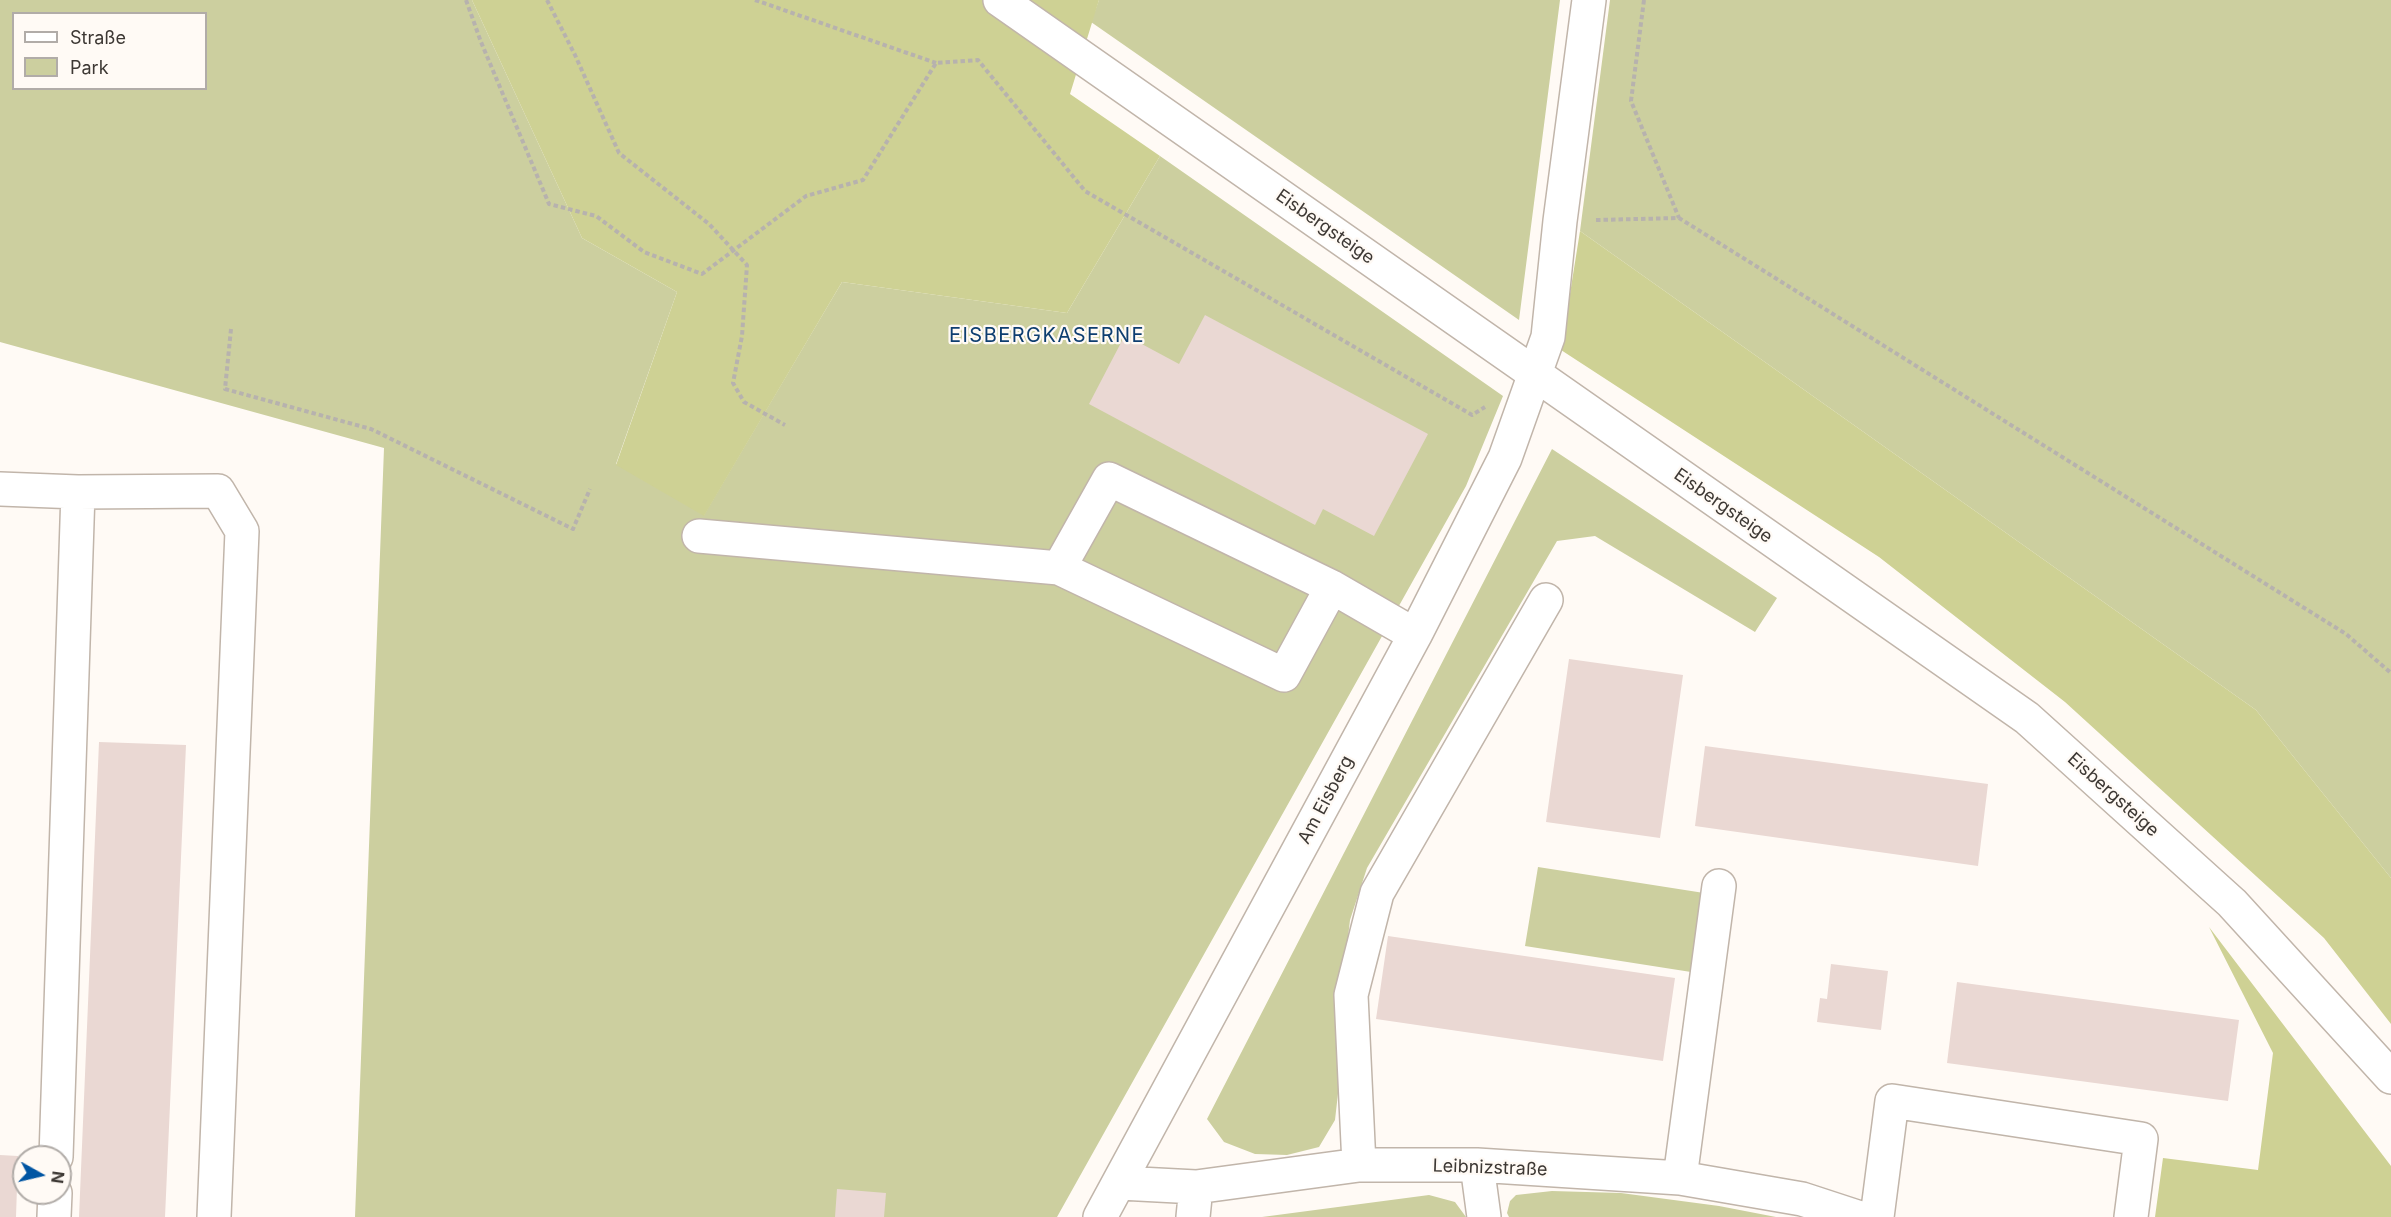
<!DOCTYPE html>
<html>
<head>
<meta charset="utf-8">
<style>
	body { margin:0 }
	#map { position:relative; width:2391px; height:1217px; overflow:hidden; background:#fffaf5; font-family:Inter,sans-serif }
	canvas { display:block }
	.legend { position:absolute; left:12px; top:12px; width:195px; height:78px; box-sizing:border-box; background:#fffaf5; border:2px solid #b1aca8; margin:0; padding:8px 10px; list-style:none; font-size:18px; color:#3d3834 }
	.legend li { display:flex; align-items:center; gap:12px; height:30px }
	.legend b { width:30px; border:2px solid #b1aca8 }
	.north { position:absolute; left:12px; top:1145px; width:60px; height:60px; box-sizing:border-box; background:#fffaf5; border:2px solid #b1aca8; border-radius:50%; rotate:98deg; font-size:16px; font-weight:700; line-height:24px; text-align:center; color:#3d3834 }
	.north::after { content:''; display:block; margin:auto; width:21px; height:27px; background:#0055a3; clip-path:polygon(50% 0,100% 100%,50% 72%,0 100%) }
</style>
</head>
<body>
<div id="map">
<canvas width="2391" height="1217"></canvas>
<ul class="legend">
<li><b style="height:8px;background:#fff"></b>Straße</li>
<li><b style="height:16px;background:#cccf9f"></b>Park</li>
</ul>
<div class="north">N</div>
</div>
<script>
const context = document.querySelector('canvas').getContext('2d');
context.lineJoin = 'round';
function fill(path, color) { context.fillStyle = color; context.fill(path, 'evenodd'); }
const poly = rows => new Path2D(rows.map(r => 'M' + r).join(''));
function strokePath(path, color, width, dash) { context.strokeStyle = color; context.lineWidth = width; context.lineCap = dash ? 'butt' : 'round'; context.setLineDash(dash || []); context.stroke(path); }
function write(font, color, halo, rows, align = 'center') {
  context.font = font + ' Inter,sans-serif'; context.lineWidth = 4.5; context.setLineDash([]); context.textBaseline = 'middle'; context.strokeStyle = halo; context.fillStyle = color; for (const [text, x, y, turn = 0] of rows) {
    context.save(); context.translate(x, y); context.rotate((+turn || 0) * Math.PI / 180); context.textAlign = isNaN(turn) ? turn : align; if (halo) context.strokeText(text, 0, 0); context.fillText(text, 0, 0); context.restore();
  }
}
fill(poly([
	[0,0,472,0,582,238,677,292,616,464,704,515,842,282,1067,313,1160,156,1503,396,1466,486,1057,1217,355,1217,384,448,0,342],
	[14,14,206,14,206,88,14,88],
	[1099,0,1560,0,1519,320,1091,22],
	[1610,0,2391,0,2391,878,2256,710,1580,231],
	[1552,449,1777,598,1755,632,1595,536,1557,541,1367,868,1350,920,1339,1014,1341,1067,1335,1120,1319,1147,1287,1155,1255,1154,1224,1142,1207,1119],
	[1538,867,1704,893,1691,972,1525,946],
	[1552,1191,1621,1193,1719,1206,1776,1217,1509,1217,1507,1213,1510,1201,1516,1195],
	[1429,1195,1455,1202,1466,1217,1262,1217]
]), '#cccf9f');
fill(poly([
	[472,0,1099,0,1070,94,1160,156,1067,313,842,282,704,516,616,465,677,292,582,238],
	[1580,231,2256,710,2391,878,2391,1024,2324,938,2065,702,1879,557,1561,350],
	[2209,927,2391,1166,2391,1217,2155,1217,2163,1158,2258,1170,2273,1053]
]), '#ced194');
fill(poly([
	[1205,315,1428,434,1374,536,1323,509,1315,525,1089,404,1125,335,1179,364],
	[1569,659,1683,675,1660,838,1546,822],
	[99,742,186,745,165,1217,79,1217],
	[1705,746,1988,784,1978,866,1695,826],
	[1388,936,1675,978,1663,1061,1376,1019],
	[1831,964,1888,971,1881,1030,1817,1022,1820,998,1827,999],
	[1957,982,2239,1020,2228,1101,1947,1063],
	[0,1155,18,1156,16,1217,0,1217],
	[837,1189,886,1193,884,1217,835,1217]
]), '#ead8d3');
const minor = poly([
	[1000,0,2027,718,2232,903,2391,1077],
	[0,489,78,492],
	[699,536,1059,568,1109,479,1332,587,1415,635],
	[1059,568,1284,675,1332,587],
	[56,1157,78,492,218,491,242,531,214,1217],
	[1359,1165,1351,995,1377,893,1546,600],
	[1477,1165,1484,1217],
	[1680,1178,1719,886],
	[1120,1183,1196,1187,1359,1165,1477,1165,1680,1178,1802,1199,1857,1217],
	[54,1217,55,1193],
	[1100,1217,1415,635,1505,458,1548,337,1560,221,1589,0],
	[1193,1217,1196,1187],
	[1877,1217,1892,1101,2141,1139,2131,1217]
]);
strokePath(minor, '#c1b5aa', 36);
strokePath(poly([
	[466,0,481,42,549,204,596,216,644,252,702,274,806,196,863,180,936,63,978,60,1085,191,1472,415,1485,407],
	[547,0,575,55,619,153,709,224,747,265,742,336,733,383,744,402,785,425],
	[755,0,936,63],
	[1644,0,1631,101,1679,218],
	[1596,220,1679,218,2346,634,2391,673],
	[231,329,225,389,371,429,573,529,590,489]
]), '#b7b2ae', 4, [4.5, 3]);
strokePath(minor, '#fff', 33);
write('18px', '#3d3834', '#fffaf5', [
	["Eisbergsteige",1325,227,35],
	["Eisbergsteige",1723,506,35],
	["Eisbergsteige",2113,795,42],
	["Am Eisberg",1326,800,-62],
	["Leibnizstraße",1490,1168,2]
]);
context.letterSpacing = '1.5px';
write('20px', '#0e3e70', '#fffaf5', [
	["EISBERGKASERNE",1047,336]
]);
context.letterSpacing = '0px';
</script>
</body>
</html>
